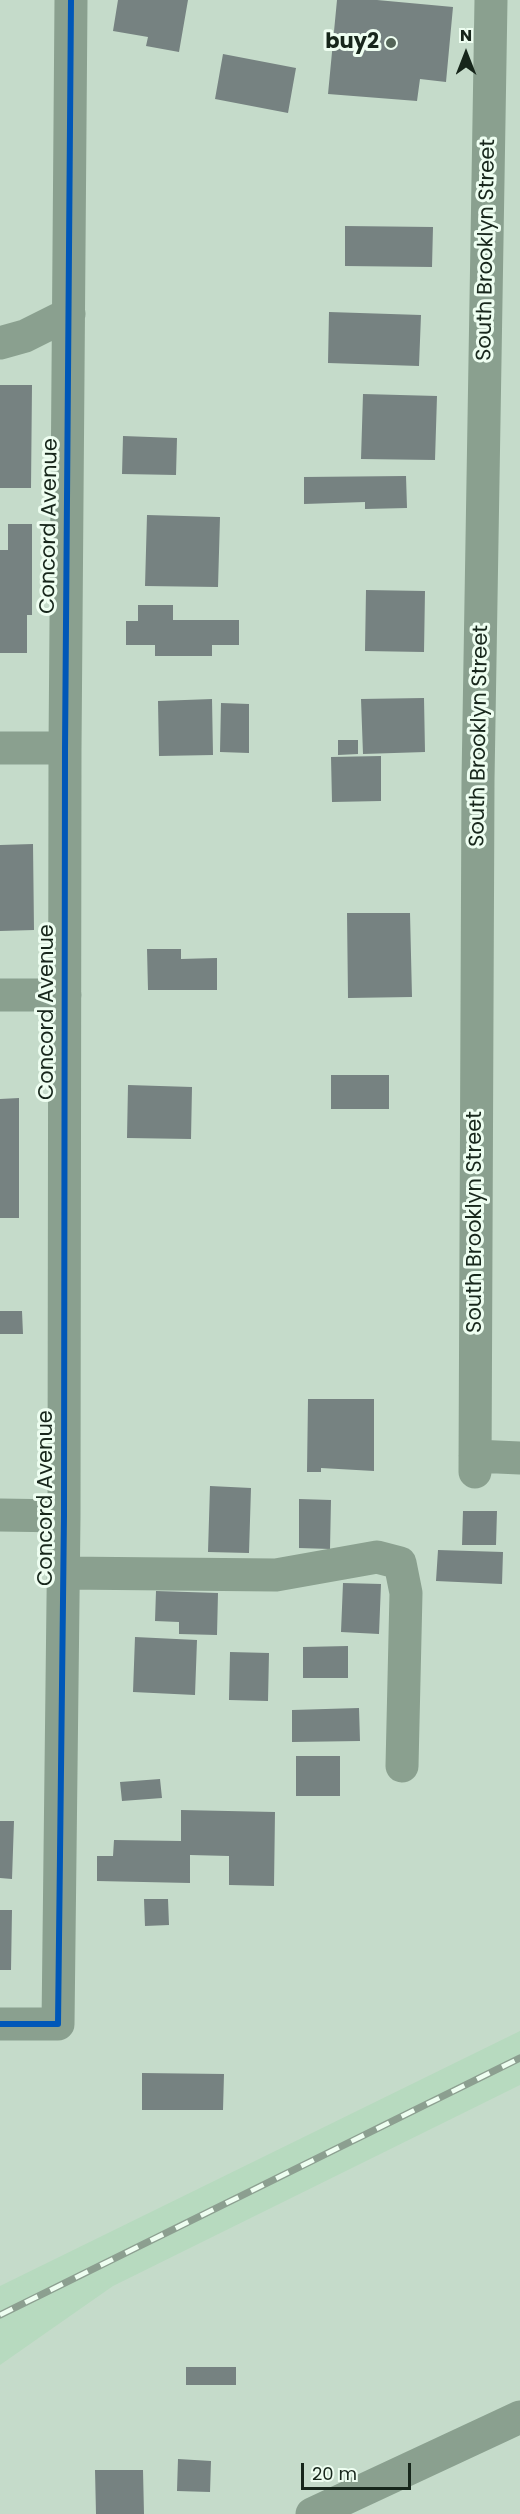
<!DOCTYPE html>
<html>
<head>
<meta charset="utf-8">
<style>
	body { margin:0 }
	#map { position:relative; width:520px; height:2514px; overflow:hidden; background:#c5dbca; font-family:Poppins,sans-serif }
	canvas { display:block }
	.north { position:absolute; left:436px; top:24px; width:60px; height:60px; -webkit-text-stroke:4px #eefef1; paint-order:stroke; rotate:0deg; font-size:16px; font-weight:700; line-height:24px; text-align:center; color:#17261b }
	.north::after { content:''; display:block; margin:auto; width:21px; height:27px; background:#17261b; clip-path:polygon(50% 0,100% 100%,50% 72%,0 100%) }
	.scale { position:absolute; left:301px; top:2463px; width:110px; height:27px; box-sizing:border-box; border:3px solid #17261b; border-top:0; padding-left:8px; font-size:18px; line-height:21px; white-space:nowrap; color:#17261b; -webkit-text-stroke:4px #eefef1; paint-order:stroke }
</style>
</head>
<body>
<div id="map">
<canvas width="520" height="2514"></canvas>
<div class="north">N</div>
<div class="scale">20 m</div>
</div>
<script>
const context = document.querySelector('canvas').getContext('2d');
context.lineJoin = 'round';
function fill(path, color) { context.fillStyle = color; context.fill(path, 'evenodd'); }
const poly = rows => new Path2D(rows.map(r => 'M' + r).join(''));
function strokePath(path, color, width, dash) { context.strokeStyle = color; context.lineWidth = width; context.lineCap = dash ? 'butt' : 'round'; context.setLineDash(dash || []); context.stroke(path); }
function write(font, color, halo, rows, align = 'center') {
  context.font = font + ' Poppins,sans-serif'; context.lineWidth = 6; context.setLineDash([]); context.textBaseline = 'middle'; context.strokeStyle = halo; context.fillStyle = color; for (const [text, x, y, turn = 0] of rows) {
    context.save(); context.translate(x, y); context.rotate((+turn || 0) * Math.PI / 180); context.textAlign = isNaN(turn) ? turn : align; if (halo) context.strokeText(text, 0, 0); context.fillText(text, 0, 0); context.restore();
  }
}
fill(poly([
	[520,2031,520,2085,113,2286,0,2365,0,2286]
]), '#b7dabf');
fill(poly([
	[118,0,188,0,179,52,146,46,148,37,113,31],
	[337,0,377,0,453,7,446,82,420,79,417,101,328,94],
	[223,54,296,68,288,113,215,99],
	[345,226,433,227,432,267,345,266],
	[329,312,421,315,419,366,328,363],
	[0,385,32,385,31,488,0,488],
	[363,394,437,396,435,460,361,459],
	[123,436,177,438,176,475,122,474],
	[406,476,407,508,365,509,365,502,304,504,304,477],
	[147,515,220,517,218,587,145,586],
	[8,524,32,524,32,615,27,615,27,653,0,653,0,550,8,550],
	[366,590,425,591,424,652,365,651],
	[138,605,173,605,173,620,239,620,239,645,212,645,212,656,155,656,155,645,126,645,126,621,138,621],
	[424,698,425,752,363,754,361,699],
	[212,699,213,755,159,756,158,701],
	[221,703,249,704,249,753,220,752],
	[338,740,358,740,358,754,338,755],
	[381,756,381,801,332,802,331,757],
	[33,844,34,930,0,931,0,845],
	[347,913,410,913,412,997,348,998],
	[147,949,181,949,181,959,217,958,217,990,148,990],
	[331,1075,389,1075,389,1109,331,1109],
	[128,1085,192,1087,191,1139,127,1138],
	[19,1098,19,1218,0,1218,0,1099],
	[0,1311,22,1311,23,1334,0,1334],
	[308,1399,374,1399,374,1471,321,1468,321,1472,307,1472],
	[210,1486,251,1488,249,1553,208,1552],
	[299,1499,331,1500,330,1549,299,1548],
	[463,1511,497,1511,496,1545,462,1545],
	[438,1550,503,1552,502,1584,436,1581],
	[343,1583,381,1584,379,1634,341,1632],
	[156,1591,218,1593,217,1635,179,1634,179,1622,155,1621],
	[135,1637,197,1640,195,1695,133,1692],
	[348,1646,348,1678,303,1678,303,1647],
	[230,1652,269,1653,268,1701,229,1700],
	[359,1708,360,1741,292,1742,292,1710],
	[296,1756,340,1756,340,1796,296,1796],
	[160,1779,162,1798,122,1801,120,1782],
	[181,1810,275,1812,274,1886,229,1885,229,1856,190,1855,190,1883,97,1881,97,1856,113,1856,114,1840,181,1841],
	[0,1821,14,1821,12,1879,0,1878],
	[144,1899,168,1899,169,1925,145,1926],
	[0,1910,12,1910,11,1970,0,1970],
	[142,2073,224,2074,223,2110,142,2110],
	[186,2367,236,2367,236,2385,186,2385],
	[178,2459,211,2461,210,2492,177,2491],
	[95,2470,143,2470,144,2514,96,2514]
]), '#768281');
strokePath(poly([
	[0,343,25,336,69,314],
	[0,748,65,748],
	[0,995,65,995],
	[475,1456,520,1458],
	[475,1472,478,780,491,0],
	[0,1515,64,1516],
	[63,1573,276,1575,377,1557,400,1563,406,1593,402,1766],
	[0,2024,58,2024,64,1516,65,748,71,0],
	[312,2514,520,2417]
]), '#8aa08f', 33);
const rail = poly([
	[0,2315,520,2058]
]);
strokePath(rail, '#8c9f90', 7);
strokePath(rail, '#eefef1', 4.5, [14]);
strokePath(poly([
	[0,2024,58,2024,64,1516,65,748,71,0]
]), '#0057b8', 6);
for (const [x, y, r, color] of [
	[391,43,6,"#546558"]
]) { const dot = new Path2D(); dot.arc(x, y, r, 0, 2 * Math.PI); context.fillStyle = color; context.fill(dot); strokePath(dot, '#eefef1', 2); }
write('bold 21px', '#17261b', '#eefef1', [
	["buy2",379,43]
], 'right');
write('21px', '#17261b', '#eefef1', [
	["South Brooklyn Street",487,250,-89],
	["Concord Avenue",50,526,-89],
	["South Brooklyn Street",480,736,-89],
	["Concord Avenue",48,1012,-90],
	["South Brooklyn Street",476,1222,-90],
	["Concord Avenue",47,1498,-90]
]);
</script>
</body>
</html>
